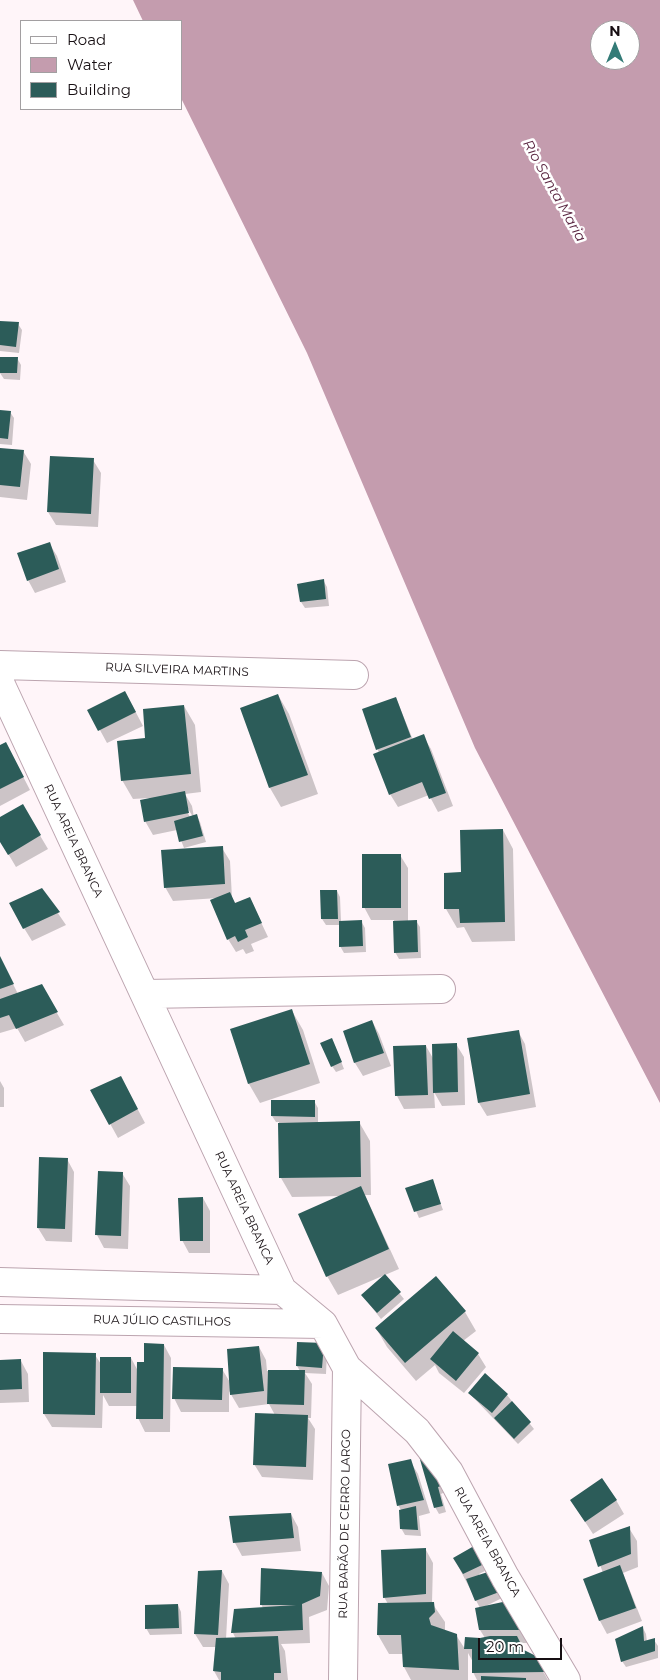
<!DOCTYPE html>
<html>
<head>
<meta charset="utf-8">
<style>
	body { margin:0 }
	#map { position:relative; width:660px; height:1680px; overflow:hidden; background:#fff5f9; font-family:Montserrat,sans-serif }
	canvas { display:block }
	.legend { position:absolute; left:20px; top:20px; width:162px; height:90px; box-sizing:border-box; background:#fff; border:1px solid #a29fa1; margin:0; padding:6px 9px; list-style:none; font-size:15px; color:#170f13 }
	.legend li { display:flex; align-items:center; gap:10px; height:25px }
	.legend b { width:25px; border:1px solid #a29fa1 }
	.north { position:absolute; left:590px; top:20px; width:50px; height:50px; box-sizing:border-box; background:#fff; border:1px solid #a29fa1; border-radius:50%; rotate:0deg; font-size:14px; font-weight:700; line-height:20px; text-align:center; color:#170f13 }
	.north::after { content:''; display:block; margin:auto; width:18px; height:22px; background:#337b77; clip-path:polygon(50% 0,100% 100%,50% 72%,0 100%) }
	.scale { position:absolute; left:478px; top:1638px; width:84px; height:22px; box-sizing:border-box; border:2px solid #170f13; border-top:0; padding-left:6px; font-size:15px; line-height:18px; white-space:nowrap; color:#170f13; -webkit-text-stroke:4px #fff; paint-order:stroke }
</style>
</head>
<body>
<div id="map">
<canvas width="660" height="1680"></canvas>
<ul class="legend">
<li><b style="height:6px;background:#fff"></b>Road</li>
<li><b style="height:14px;background:#c49cae"></b>Water</li>
<li><b style="height:14px;background:#2c5c59"></b>Building</li>
</ul>
<div class="north">N</div>
<div class="scale">20 m</div>
</div>
<script>
const context = document.querySelector('canvas').getContext('2d');
context.lineJoin = 'round';
function fill(path, color) { context.fillStyle = color; context.fill(path, 'evenodd'); }
const poly = rows => new Path2D(rows.map(r => 'M' + r).join(''));
function strokePath(path, color, width, dash) { context.strokeStyle = color; context.lineWidth = width; context.lineCap = dash ? 'butt' : 'round'; context.setLineDash(dash || []); context.stroke(path); }
function write(font, color, halo, rows, align = 'center') {
  context.font = font + ' Montserrat,sans-serif'; context.lineWidth = 5; context.setLineDash([]); context.textBaseline = 'middle'; context.strokeStyle = halo; context.fillStyle = color; for (const [text, x, y, turn = 0] of rows) {
    context.save(); context.translate(x, y); context.rotate((+turn || 0) * Math.PI / 180); context.textAlign = isNaN(turn) ? turn : align; if (halo) context.strokeText(text, 0, 0); context.fillText(text, 0, 0); context.restore();
  }
}
fill(poly([
	[133,0,660,0,660,1103,475,748,307,353,181,98,181,21,143,21],
	[600,30,630,30,630,60,600,60]
]), '#c49cae');
fill(poly([
	[0,322,18,324,22,330,19,353,0,351],
	[17,358,21,365,20,380,4,379,0,373],
	[0,411,10,412,14,418,12,445,0,444],
	[0,449,23,451,31,464,27,500,0,497],
	[93,460,101,473,98,527,56,525,48,512],
	[49,543,57,556,66,582,35,593,28,580],
	[323,580,327,587,329,606,305,608,301,602],
	[278,695,289,714,318,794,281,807,270,788,242,709],
	[396,698,413,740,423,736,431,749,453,806,438,812,429,795,398,807,390,794,379,753,363,710],
	[132,705,143,726,107,743,89,710],
	[184,706,195,725,201,792,185,794,192,806,194,817,197,816,200,822,206,842,184,848,177,830,153,835,145,821,149,798,133,799,122,780,147,739],
	[187,807,193,817,190,817,185,808],
	[0,747,13,757,30,790,0,806],
	[22,805,48,849,16,867,0,840,0,818],
	[503,830,513,849,515,941,472,942,464,927,457,928,446,909,462,874],
	[222,848,230,861,232,898,236,904,250,899,268,937,251,944,254,951,246,954,243,949,236,952,228,939,218,898,173,901,165,887],
	[400,855,408,868,408,921,416,921,420,927,421,958,399,959,395,952,394,920,371,920,364,907],
	[42,890,66,925,32,941,24,928],
	[337,891,340,897,341,922,361,921,365,928,366,952,344,953,340,946,340,925,326,925,322,919],
	[0,958,18,994,41,986,64,1025,25,1042,17,1028,0,1033],
	[292,1011,303,1030,320,1083,260,1103,249,1084,231,1030],
	[372,1021,379,1034,391,1066,363,1076,355,1063,344,1031],
	[518,1031,525,1044,536,1107,487,1116,479,1103,468,1039],
	[456,1044,464,1057,465,1105,442,1106,434,1092,435,1108,404,1109,397,1096,395,1048,426,1046,434,1060],
	[335,1046,344,1069,336,1072,332,1066],
	[0,1081,4,1088,4,1107,0,1107],
	[92,1091,128,1091,145,1123,118,1138],
	[314,1101,318,1108,318,1123,359,1122,370,1141,371,1195,365,1195,399,1269,338,1295,327,1276,342,1196,292,1197,281,1178,279,1122,276,1122,272,1116],
	[67,1159,74,1172,72,1242,46,1241,38,1228],
	[99,1172,122,1173,130,1186,128,1249,104,1248,97,1235],
	[432,1180,443,1210,419,1218,407,1189],
	[203,1198,210,1211,210,1253,189,1253,182,1240],
	[385,1276,404,1299,381,1319,363,1296],
	[465,1312,476,1331,463,1341,478,1354,486,1367,464,1393,439,1373,435,1365,416,1381,387,1347,376,1328],
	[164,1345,171,1358,170,1432,145,1432,138,1418,138,1406,109,1406,103,1395,102,1428,52,1427,44,1414,95,1355,101,1364,131,1358,138,1371],
	[259,1347,266,1360,267,1371,300,1371,297,1366,327,1351,326,1374,305,1373,312,1384,311,1418,308,1418,315,1429,313,1480,262,1477,254,1464,275,1415,269,1404,239,1408,229,1391,229,1412,181,1412,174,1398,222,1369,231,1384],
	[0,1361,21,1361,28,1374,29,1402,0,1403],
	[485,1375,507,1395,534,1429,518,1444,469,1393],
	[421,1457,449,1490,441,1494,446,1512,439,1514,435,1507],
	[410,1461,418,1474,430,1513,419,1516,421,1536,405,1535,401,1528,401,1510,398,1505],
	[571,1500,616,1500,624,1514,593,1534],
	[291,1514,298,1527,301,1551,242,1556,235,1543,231,1517],
	[629,1528,637,1541,638,1567,623,1573,642,1621,607,1634,600,1621,585,1579,603,1573,591,1540],
	[426,1550,433,1563,432,1603,445,1622,445,1631,456,1635,465,1649,466,1638,485,1638,480,1630,480,1608,454,1558,477,1554,485,1571,479,1574,480,1576,504,1597,482,1608,511,1602,531,1643,519,1643,524,1651,535,1657,548,1680,477,1680,473,1672,473,1662,468,1653,468,1680,411,1680,404,1667,403,1654,389,1654,378,1635,388,1604,384,1597],
	[222,1571,229,1584,226,1639,236,1639,233,1633,263,1608,261,1604,322,1573,329,1586,327,1610,309,1617,310,1643,281,1644,285,1651,288,1680,219,1680,214,1671,216,1647,203,1647,195,1634],
	[178,1605,181,1612,182,1634,150,1635,146,1628],
	[643,1628,646,1634,647,1642,654,1640,658,1646,658,1658,626,1667,622,1661]
]), '#0003');
fill(poly([
	[0,321,19,322,16,347,0,345],
	[0,357,18,357,17,373,0,373],
	[0,410,11,411,8,439,0,438],
	[0,448,24,450,20,487,0,485],
	[50,456,94,458,91,514,47,512],
	[50,542,59,569,27,581,17,553],
	[324,579,326,599,300,602,297,584],
	[125,691,136,712,98,731,87,710],
	[278,694,308,775,269,788,240,708],
	[396,697,411,737,376,750,362,709],
	[184,705,191,774,121,781,117,741,145,738,143,709],
	[424,734,446,793,429,799,422,782,389,795,373,754],
	[6,742,24,777,0,789,0,745],
	[185,791,189,813,144,822,140,800],
	[23,804,41,835,8,855,0,842,0,817],
	[197,814,203,836,179,842,174,821],
	[503,829,505,922,460,923,459,909,444,909,444,873,461,872,460,830],
	[223,846,225,884,164,888,161,850],
	[362,854,401,854,401,908,362,908],
	[42,888,60,912,23,929,9,903],
	[320,890,337,890,338,919,321,919],
	[230,892,235,903,250,897,262,923,245,930,248,937,238,942,235,936,227,940,210,900],
	[362,920,363,946,339,947,339,921],
	[417,920,418,952,394,953,393,921],
	[0,956,14,984,0,989],
	[42,984,58,1012,16,1029,9,1015,0,1018,0,999],
	[292,1009,310,1064,248,1084,230,1029],
	[372,1020,384,1053,354,1063,343,1031],
	[519,1030,530,1094,478,1103,467,1038],
	[332,1038,342,1062,331,1067,320,1043],
	[457,1043,458,1092,433,1093,432,1044],
	[426,1045,428,1095,395,1096,393,1046],
	[121,1076,138,1109,109,1125,90,1090],
	[271,1100,315,1100,315,1117,271,1116],
	[360,1121,361,1177,279,1178,278,1123],
	[39,1157,68,1158,65,1229,37,1228],
	[98,1171,123,1172,121,1236,95,1235],
	[433,1179,441,1204,414,1212,405,1188],
	[361,1186,389,1249,326,1277,298,1214],
	[203,1197,203,1241,180,1241,178,1198],
	[385,1274,401,1292,377,1313,361,1295],
	[436,1276,466,1311,405,1363,375,1328],
	[453,1331,479,1353,456,1381,430,1359],
	[297,1342,324,1343,322,1368,296,1366],
	[144,1343,164,1344,163,1419,136,1419,137,1362,144,1362],
	[259,1346,264,1391,230,1395,227,1349],
	[43,1352,96,1353,95,1415,43,1414],
	[100,1357,131,1357,131,1393,100,1393],
	[21,1359,22,1389,0,1390,0,1360],
	[173,1367,223,1368,222,1400,172,1399],
	[268,1370,305,1370,304,1405,267,1404],
	[485,1373,508,1394,492,1413,468,1393],
	[512,1401,531,1422,514,1439,494,1418],
	[255,1413,308,1415,306,1467,253,1465],
	[419,1456,447,1484,438,1487,443,1506,434,1508],
	[411,1459,424,1500,397,1506,388,1464],
	[602,1478,617,1500,585,1522,570,1500],
	[416,1506,418,1530,400,1529,399,1510],
	[291,1513,294,1538,233,1543,229,1516],
	[630,1526,631,1554,598,1567,589,1540],
	[474,1546,482,1565,463,1574,453,1558],
	[426,1548,426,1594,383,1598,381,1550],
	[620,1565,636,1608,599,1621,583,1579],
	[261,1568,322,1572,320,1596,302,1604,303,1630,231,1633,234,1609,296,1605,260,1605],
	[222,1570,218,1635,194,1634,198,1571],
	[491,1571,502,1591,475,1601,466,1579],
	[512,1600,525,1630,479,1630,475,1608],
	[434,1602,435,1612,429,1618,431,1625,457,1634,459,1670,403,1667,401,1635,377,1635,378,1603],
	[178,1604,179,1628,145,1629,145,1605],
	[643,1626,644,1641,655,1638,655,1651,621,1662,615,1639],
	[278,1636,281,1673,274,1673,274,1680,221,1680,221,1672,213,1671,216,1638],
	[490,1636,517,1636,524,1650,536,1656,545,1672,472,1673,472,1649,464,1649,465,1637,480,1638],
	[481,1676,526,1678,526,1680,481,1680]
]), '#2c5c59');
const minor = poly([
	[0,665,354,675],
	[0,683,282,1290,323,1324,347,1368,417,1431,449,1472,505,1577,566,1680],
	[145,994,441,989],
	[0,1282,282,1290],
	[0,1319,323,1324],
	[343,1680,347,1368]
]);
strokePath(minor, '#bca4af', 30);
strokePath(minor, '#fff', 28);
write('12px', '#170f13', '#fff', [
	["RUA SILVEIRA MARTINS",177,670,2],
	["RUA AREIA BRANCA",73,841,65],
	["RUA AREIA BRANCA",244,1208,65],
	["RUA JÚLIO CASTILHOS",162,1321,1],
	["RUA BARÃO DE CERRO LARGO",345,1524,-89],
	["RUA AREIA BRANCA",487,1542,61]
]);
write('italic 14px', '#5b2742', '#fff', [
	["Rio Santa Maria",554,191,61]
]);
</script>
</body>
</html>
